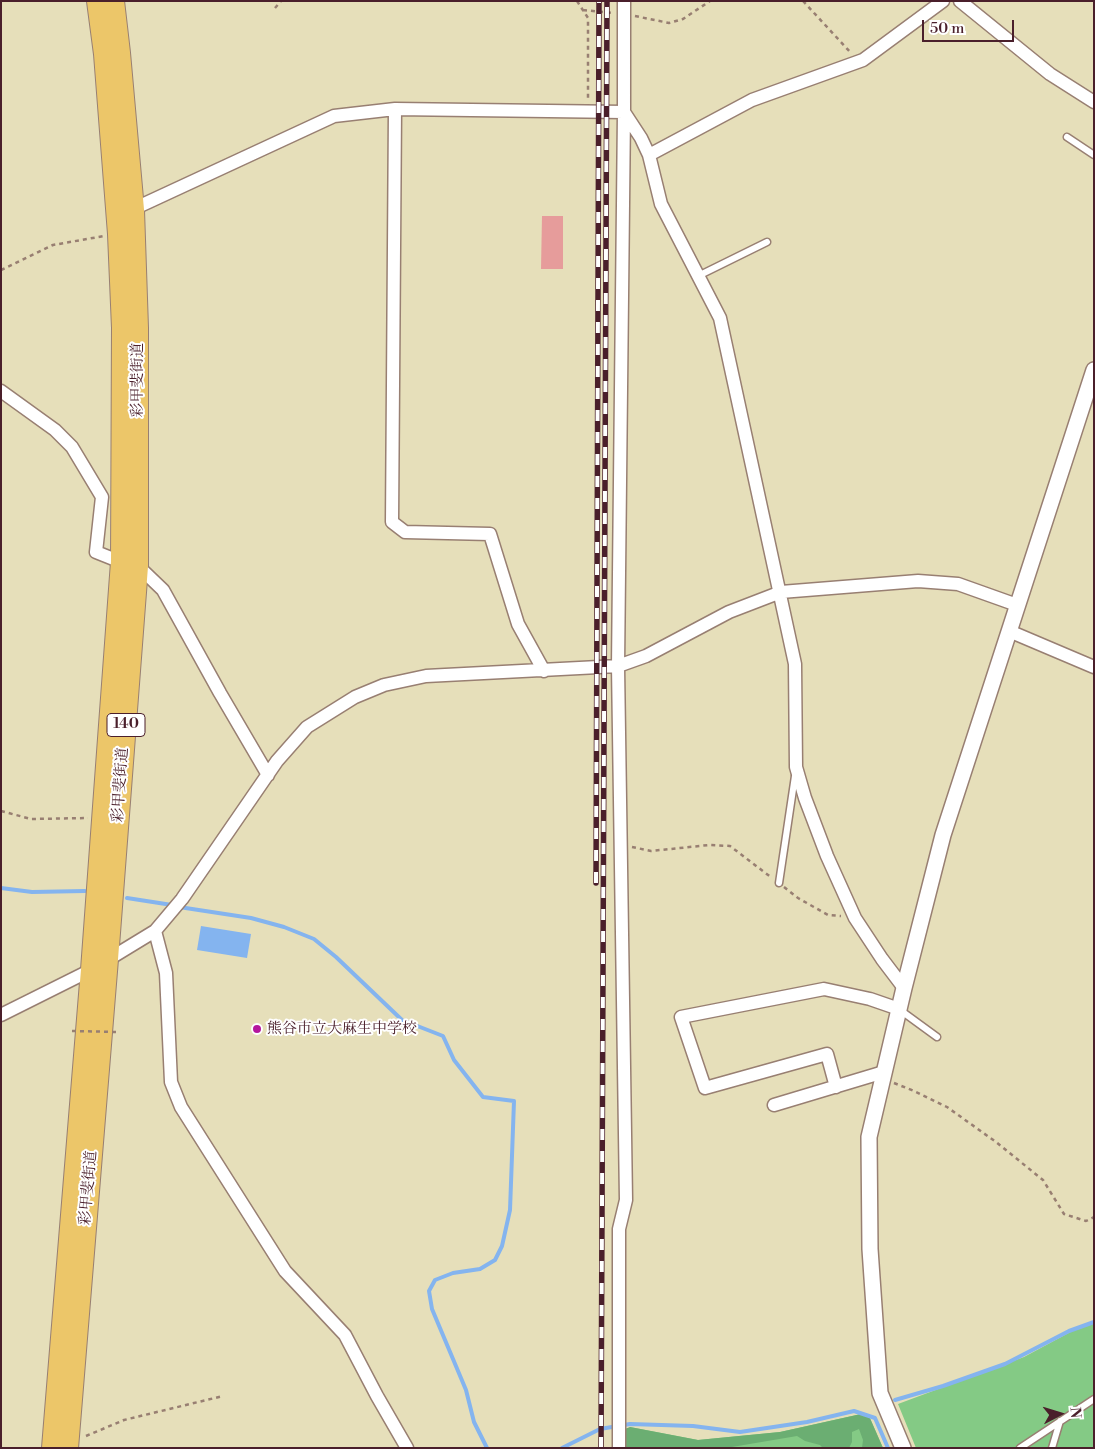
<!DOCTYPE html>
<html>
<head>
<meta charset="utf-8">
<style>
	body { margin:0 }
	#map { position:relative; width:1095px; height:1449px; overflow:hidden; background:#e6dfba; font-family:"Libre Bodoni",serif }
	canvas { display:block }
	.frame { position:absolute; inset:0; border:2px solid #4a1f2b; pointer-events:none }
	.north { position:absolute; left:1035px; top:1389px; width:50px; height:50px; -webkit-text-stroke:4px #fff; paint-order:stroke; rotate:85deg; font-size:14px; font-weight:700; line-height:20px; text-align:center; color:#4a1f2b }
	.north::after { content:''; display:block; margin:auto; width:18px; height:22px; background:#4a1f2b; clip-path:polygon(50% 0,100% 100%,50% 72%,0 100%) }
	.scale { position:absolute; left:922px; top:20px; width:92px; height:22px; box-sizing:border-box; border:2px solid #4a1f2b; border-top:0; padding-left:6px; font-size:15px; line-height:18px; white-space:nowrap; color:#4a1f2b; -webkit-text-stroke:4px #fff; paint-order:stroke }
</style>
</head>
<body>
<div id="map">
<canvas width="1095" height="1449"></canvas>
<div class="frame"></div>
<div class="north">N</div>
<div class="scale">50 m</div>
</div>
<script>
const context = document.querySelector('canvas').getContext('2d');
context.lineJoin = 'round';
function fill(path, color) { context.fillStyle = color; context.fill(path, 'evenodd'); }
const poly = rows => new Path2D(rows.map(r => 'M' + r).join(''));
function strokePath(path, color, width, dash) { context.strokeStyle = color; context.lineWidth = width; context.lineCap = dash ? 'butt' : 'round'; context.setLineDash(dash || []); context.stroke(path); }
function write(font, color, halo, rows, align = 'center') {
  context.font = font + ' "Libre Bodoni","Noto Serif JP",serif'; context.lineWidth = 4; context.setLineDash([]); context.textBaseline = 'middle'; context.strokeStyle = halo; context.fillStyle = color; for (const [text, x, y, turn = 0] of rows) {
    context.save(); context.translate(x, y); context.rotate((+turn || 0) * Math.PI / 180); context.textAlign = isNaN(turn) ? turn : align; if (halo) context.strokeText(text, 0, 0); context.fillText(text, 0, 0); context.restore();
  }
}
fill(poly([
	[1094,1322,1094,1448,916,1448,898,1404,1024,1357,1076,1329],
	[861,1414,869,1416,883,1448,622,1448,630,1427,698,1440,780,1432]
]), '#84ca85');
fill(poly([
	[861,1414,869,1416,883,1448,862,1448,863,1440,859,1429,852,1432,852,1442,849,1448,823,1448,820,1445,805,1441,797,1436,726,1448,622,1448,622,1430,630,1427,698,1440,780,1432]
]), '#6bae72');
fill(poly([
	[201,926,251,934,247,958,197,950]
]), '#84b4ef');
strokePath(poly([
	[1,888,32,892,85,891],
	[127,898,172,905],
	[179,907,251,918,284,927,314,939,336,957,402,1020,443,1036,454,1060,483,1097,514,1101,510,1210,502,1246,495,1260,480,1269,453,1273,435,1280,429,1291,432,1309,466,1390,474,1422,487,1448],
	[895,1400,943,1386,1005,1364,1069,1331,1094,1322],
	[562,1448,600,1429,630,1424,693,1426,740,1432,807,1422,854,1411,875,1418,888,1448]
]), '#84b4ef', 4);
fill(poly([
	[542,216,563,216,563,269,541,269]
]), '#e69c9b');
const service = poly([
	[1067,137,1094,155],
	[698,276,767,242],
	[779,883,795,776],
	[900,1010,937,1037],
	[1020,1448,1094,1399],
	[1052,1448,1060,1421]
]);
const minor = poly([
	[960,1,1050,74,1094,102],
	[395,109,392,522,405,532,490,534,518,624,544,671],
	[649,155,752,100,863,60,943,1],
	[129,211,334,116,395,109,624,112,641,138,649,155,661,204,720,318,795,664,796,767,805,798,827,856,855,918,882,959,904,988],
	[1,391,55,430,72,447,102,497,96,552,121,562,138,566,163,590,220,693,268,775],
	[1009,631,1094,667],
	[155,931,166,973,171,1082,181,1107,285,1271,345,1335,377,1396,407,1448],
	[1,1015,91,970,155,931,182,899,277,761,307,727,355,697,384,685,426,676,618,666,646,656,729,612,781,592,918,581,958,584,1017,605],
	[836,1087,827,1054,705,1088,681,1017,824,989,870,999,899,1009],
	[774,1105,884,1072],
	[619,1448,619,1229,626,1200,618,666,624,112,624,1]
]);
const tertiary = poly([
	[903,1448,880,1393,870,1249,869,1137,904,988,943,835,1094,370]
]);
const trunk = poly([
	[52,1448,91,970,121,562,122,328,118,234,104,54,97,1],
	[68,1448,108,959,138,566,138,328,134,210,120,53,114,1]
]);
strokePath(service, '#987f72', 9);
strokePath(minor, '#987f72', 15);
strokePath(tertiary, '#987f72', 18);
strokePath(trunk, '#987f72', 22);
strokePath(poly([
	[577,1,588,18,588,99],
	[803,1,851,53],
	[275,8,281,1],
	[583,10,613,13],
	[635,16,669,23,683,19,710,1],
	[1,270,53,245,104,236],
	[1,811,31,819,88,818],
	[632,847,651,851,709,845,730,846,772,878],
	[784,887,798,898,828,915,841,916],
	[894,1083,914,1091,947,1107,996,1142,1043,1180,1064,1214,1086,1221,1094,1217],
	[86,1436,124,1420,223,1396]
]), '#987f72', 2.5, [4, 4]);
strokePath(service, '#fff', 6);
strokePath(minor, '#fff', 12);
strokePath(tertiary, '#fff', 15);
strokePath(trunk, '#ecc669', 20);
const rail = poly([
	[596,883,599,1],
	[601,1448,607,1]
]);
strokePath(rail, '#4a1f2b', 5.5);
strokePath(rail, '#fff', 4, [11]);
strokePath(poly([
	[72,1031,117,1032]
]), '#987f72', 2.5, [4, 4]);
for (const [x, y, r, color] of [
	[257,1029,5,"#b5179e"]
]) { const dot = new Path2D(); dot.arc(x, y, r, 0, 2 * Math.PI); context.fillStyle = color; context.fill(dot); strokePath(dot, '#fff', 2); }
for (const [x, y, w] of [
	[126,725,38]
]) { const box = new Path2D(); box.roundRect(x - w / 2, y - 11.5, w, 23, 4); context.fillStyle = '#fff'; context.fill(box); strokePath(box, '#4a1f2b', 1); }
write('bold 14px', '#4a1f2b', null, [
	["140",126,725]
]);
write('15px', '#4a1f2b', '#fff', [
	["彩甲斐街道",138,380,-90],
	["彩甲斐街道",121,785,-86],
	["彩甲斐街道",89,1188,-85]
]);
write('15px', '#4a1f2b', '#fff', [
	["熊谷市立大麻生中学校",267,1029]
], 'left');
</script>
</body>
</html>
